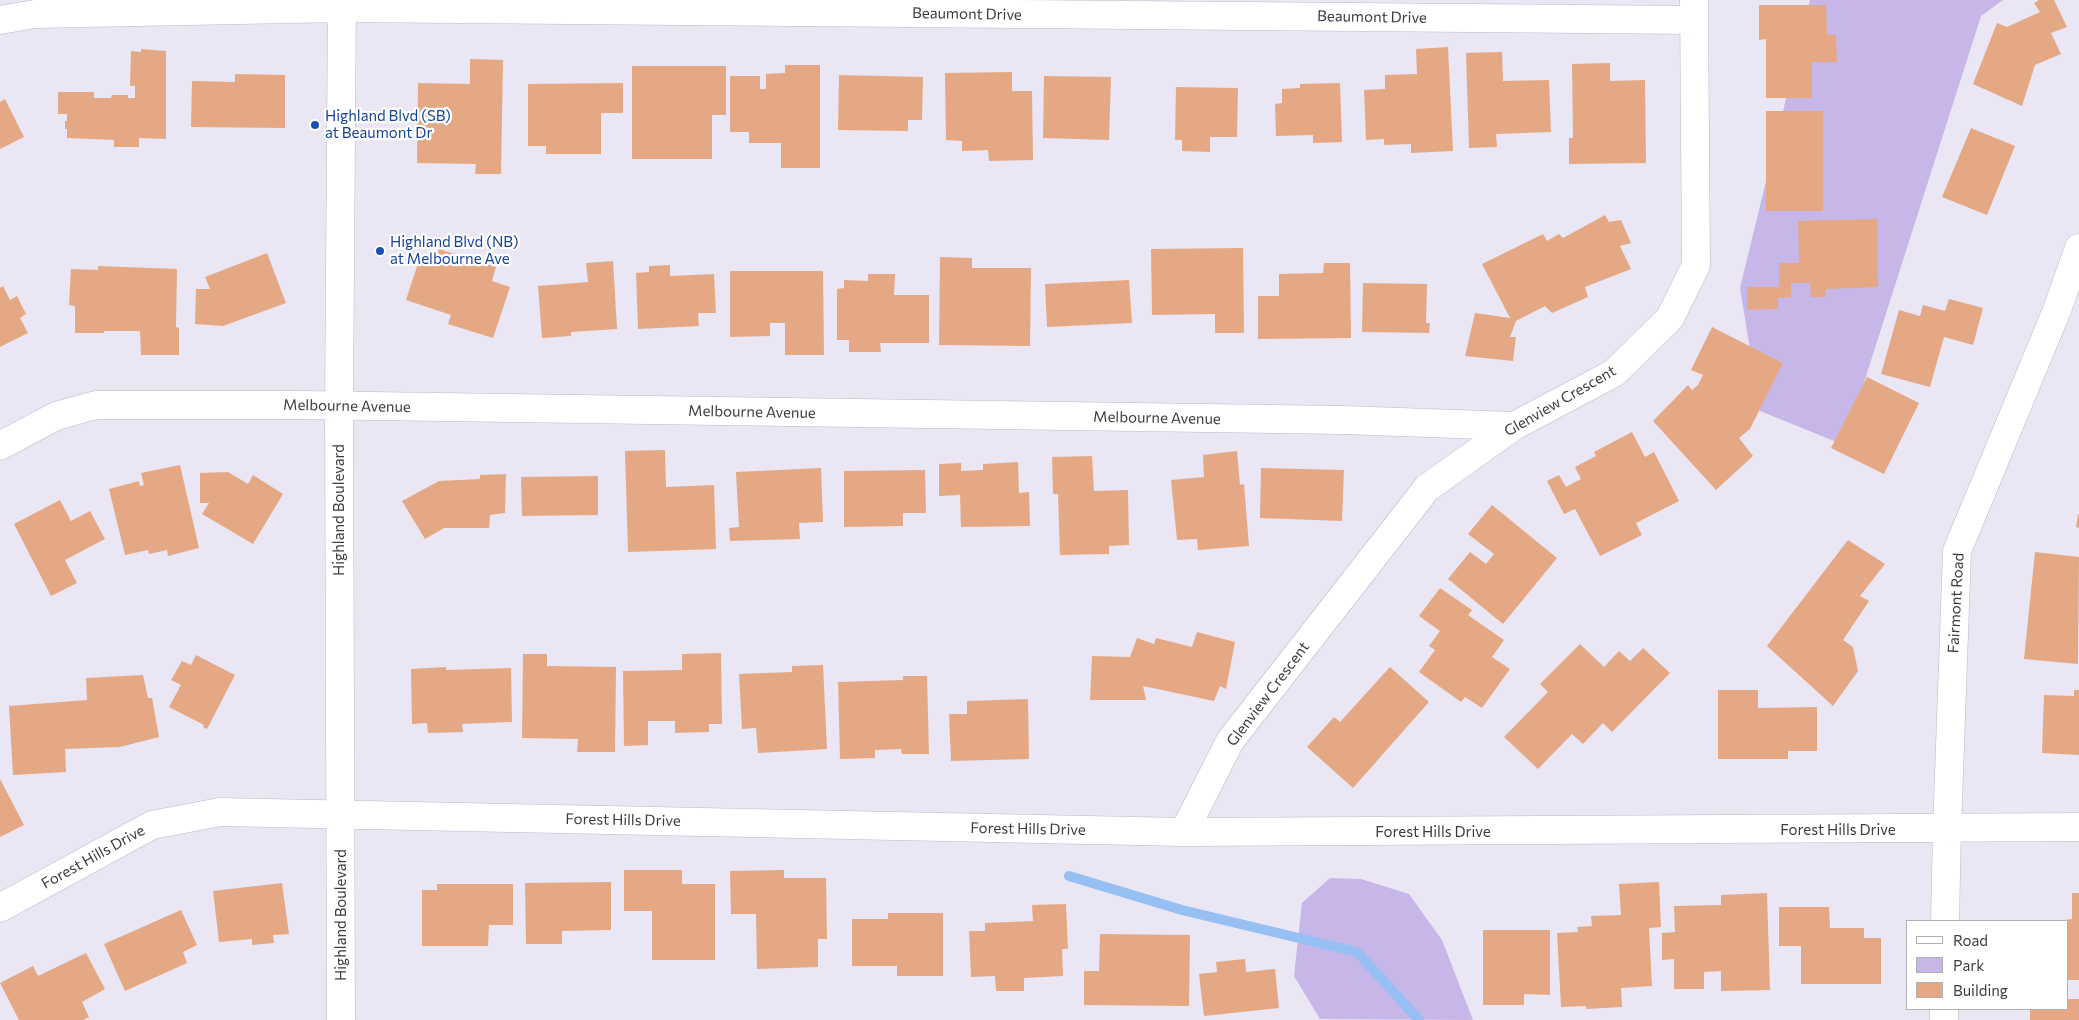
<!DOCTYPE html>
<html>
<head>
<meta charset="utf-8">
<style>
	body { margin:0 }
	#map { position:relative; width:2079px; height:1020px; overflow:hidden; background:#eae6f4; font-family:Commissioner,sans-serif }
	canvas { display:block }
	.legend { position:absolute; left:1906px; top:920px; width:162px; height:90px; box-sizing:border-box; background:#fff; border:1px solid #b1b1b3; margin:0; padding:6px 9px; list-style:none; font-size:15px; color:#3d3b40 }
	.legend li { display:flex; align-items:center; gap:10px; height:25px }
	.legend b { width:25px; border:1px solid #b1b1b3 }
</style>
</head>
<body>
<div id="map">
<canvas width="2079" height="1020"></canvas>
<ul class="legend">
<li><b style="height:6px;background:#fff"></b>Road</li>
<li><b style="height:14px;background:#c7b7e8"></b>Park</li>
<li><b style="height:14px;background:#e4a984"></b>Building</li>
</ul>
</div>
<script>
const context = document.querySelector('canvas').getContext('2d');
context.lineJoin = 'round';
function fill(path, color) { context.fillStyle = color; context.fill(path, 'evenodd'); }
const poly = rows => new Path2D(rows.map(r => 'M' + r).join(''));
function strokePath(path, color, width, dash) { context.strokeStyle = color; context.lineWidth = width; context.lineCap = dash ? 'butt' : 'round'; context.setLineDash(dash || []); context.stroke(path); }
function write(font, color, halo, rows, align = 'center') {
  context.font = font + ' Commissioner,sans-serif'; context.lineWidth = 4.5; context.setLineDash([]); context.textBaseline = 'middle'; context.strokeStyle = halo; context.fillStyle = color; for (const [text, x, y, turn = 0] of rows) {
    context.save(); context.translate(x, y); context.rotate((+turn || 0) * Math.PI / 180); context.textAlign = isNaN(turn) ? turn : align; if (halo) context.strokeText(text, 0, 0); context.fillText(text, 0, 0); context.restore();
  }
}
fill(poly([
	[1810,0,2003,0,1981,16,1844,445,1760,411,1740,288],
	[1330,878,1361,879,1409,894,1442,940,1473,1020,1320,1019,1294,976,1302,903]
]), '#c7b7e8');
strokePath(poly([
	[1069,876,1182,910,1357,952,1419,1020]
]), '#96bff3', 10);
fill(poly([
	[2039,0,2054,0,2067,27,2051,33,2061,54,2035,65,2022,106,1973,84,1997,23,2007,27,2040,12,2034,3],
	[1759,5,1826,5,1827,35,1836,35,1837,62,1812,62,1812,98,1766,98,1766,39,1759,40],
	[1448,47,1453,151,1411,153,1411,144,1384,145,1384,139,1366,140,1364,90,1385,89,1385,75,1417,74,1416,49],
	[141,49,166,51,166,139,139,138,139,147,114,147,114,140,67,138,67,129,65,129,65,121,67,121,67,114,58,114,58,92,94,92,94,98,111,98,112,95,128,95,128,98,135,98,135,86,130,86,131,51,141,52],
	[1502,52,1503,81,1549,80,1551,132,1496,134,1497,147,1469,148,1466,53],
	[470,59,503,60,501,174,475,174,476,164,417,163,418,83,470,84],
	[1610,63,1610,81,1645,80,1646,163,1569,164,1569,138,1573,138,1572,64],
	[785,65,820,65,820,168,781,168,781,143,749,143,749,132,730,132,730,76,760,76,760,89,766,89,766,74,785,73],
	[632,66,726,66,726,115,712,115,712,159,632,159],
	[1012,72,1012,91,1032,91,1033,160,989,161,988,150,962,151,962,141,946,140,945,73],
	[235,74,285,75,285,128,191,127,192,81,235,82],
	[839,75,923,77,922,120,908,120,908,131,838,130],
	[1044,76,1111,77,1109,140,1043,138],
	[623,83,623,113,601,113,601,154,546,154,546,146,528,146,528,84],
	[1340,83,1342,142,1313,143,1313,135,1276,136,1275,104,1282,103,1282,89,1300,88,1300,84],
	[1176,87,1238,88,1237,137,1210,137,1210,152,1182,151,1182,140,1175,140],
	[5,99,24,137,0,149,0,102],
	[1766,111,1823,111,1823,211,1766,211],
	[1971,128,2015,146,1987,215,1942,197],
	[1605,215,1609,222,1621,220,1631,243,1620,246,1631,269,1585,287,1588,297,1552,313,1545,306,1516,321,1510,337,1516,337,1513,361,1465,356,1475,313,1510,318,1482,264,1543,234,1547,241,1559,234,1563,238],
	[1877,219,1878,287,1826,289,1826,297,1811,297,1810,283,1791,283,1791,297,1778,298,1778,309,1747,310,1747,287,1779,287,1779,263,1799,263,1798,221],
	[1243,248,1244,333,1215,333,1215,314,1152,315,1151,249],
	[439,249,496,267,492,281,510,287,493,338,448,324,451,315,406,300,420,257,435,262],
	[267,253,286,303,223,326,195,324,196,289,210,289,205,277],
	[940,257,972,258,972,268,1031,268,1030,346,939,345],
	[613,261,617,329,571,332,571,336,542,338,538,286,588,282,586,263],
	[1324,263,1350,263,1351,338,1258,339,1258,296,1279,296,1279,274,1323,273],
	[670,265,670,276,714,274,716,313,698,313,699,326,638,329,636,273,649,272,649,266],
	[98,266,177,269,176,327,179,328,179,355,141,355,140,331,104,331,104,333,75,333,75,306,69,305,71,269,98,270],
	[730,271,823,271,824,355,785,355,785,323,770,323,770,336,730,337],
	[868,274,895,274,894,295,929,295,929,343,880,343,881,352,849,352,849,340,837,340,837,289,844,288,844,280,868,281],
	[1129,280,1132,323,1047,327,1045,284],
	[1363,283,1427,284,1426,323,1430,323,1429,333,1362,332],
	[3,286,10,300,17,296,26,314,20,318,28,333,0,347,0,288],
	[1949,299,1983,308,1973,345,1944,337,1930,387,1881,374,1899,310,1920,316,1923,305,1945,311],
	[1712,327,1783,363,1750,429,1739,438,1753,456,1716,490,1653,421,1688,385,1692,390,1698,385,1703,375,1691,370],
	[1867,377,1919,403,1884,474,1831,448],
	[1632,432,1645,457,1654,452,1679,501,1636,523,1642,535,1600,556,1575,509,1564,514,1547,481,1559,475,1566,487,1581,479,1575,467,1596,456,1594,452],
	[665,450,666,487,714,485,716,549,628,552,625,451],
	[1237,451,1240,485,1244,484,1249,546,1198,550,1197,539,1177,540,1171,480,1204,477,1203,455],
	[1092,456,1094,491,1128,490,1129,545,1109,546,1109,554,1060,555,1058,494,1053,494,1052,457],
	[1018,462,1019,493,1029,492,1030,526,961,527,960,495,939,496,939,464,961,463,961,471,983,470,983,464],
	[180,465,199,548,168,556,167,550,149,554,148,550,125,555,109,489,139,481,140,486,144,485,141,473],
	[821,468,823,522,799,523,800,539,730,541,729,528,739,527,736,472],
	[1261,468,1344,470,1342,521,1260,518],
	[925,470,926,513,903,513,903,526,844,527,844,471],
	[228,472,248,484,253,475,283,494,253,544,202,514,209,503,200,503,200,473],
	[506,474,505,513,490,515,489,528,444,528,425,539,402,501,439,481,480,479,480,475],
	[598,476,598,515,522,516,521,477],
	[60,500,71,521,90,511,105,539,65,560,77,583,51,596,14,524],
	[1492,505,1557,558,1503,624,1448,579,1470,552,1486,564,1494,554,1468,534],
	[2078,514,2079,514,2079,528,2076,527],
	[1848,540,1885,564,1860,596,1869,601,1843,640,1853,647,1858,671,1833,706,1767,646],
	[2035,552,2079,557,2078,664,2024,659],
	[1440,588,1472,610,1468,615,1504,640,1492,657,1510,669,1482,708,1465,697,1461,702,1419,672,1435,650,1429,646,1440,631,1419,616],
	[1197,632,1235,642,1226,689,1220,686,1214,701,1143,686,1146,700,1090,700,1092,656,1130,657,1137,638,1154,644,1156,638,1192,647],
	[1580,644,1604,667,1619,651,1630,661,1643,648,1670,673,1612,732,1603,723,1583,744,1572,734,1538,769,1504,737,1548,692,1540,684],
	[721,653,722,724,709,724,709,732,675,733,675,721,648,721,648,745,624,746,623,671,682,670,682,654],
	[523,654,547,654,547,666,616,667,615,752,577,752,578,739,522,738],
	[196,655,235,675,207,729,203,727,204,725,169,707,181,685,171,680,182,661,191,665],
	[823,665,827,749,758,753,756,728,742,729,739,674,792,672,792,666],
	[446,667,446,670,511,668,512,722,462,724,463,732,428,733,427,723,412,724,411,669],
	[1390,667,1429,702,1353,788,1307,747,1334,717,1340,722],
	[143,675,148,698,152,698,159,737,120,747,65,749,66,772,13,775,9,706,87,700,86,678],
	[903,676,927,676,929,754,902,754,901,749,875,750,875,758,840,759,838,682,903,680],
	[1718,690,1758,690,1758,708,1817,707,1817,751,1788,751,1788,759,1718,759],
	[2074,690,2079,690,2079,755,2042,753,2044,695,2074,696],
	[1028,699,1029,759,951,761,949,714,967,714,967,701],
	[0,779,24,825,0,837],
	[624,870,682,870,682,884,715,884,715,960,652,960,652,911,624,911],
	[784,870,784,878,826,878,827,939,818,939,818,967,757,969,756,914,731,914,730,871],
	[611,882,611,930,562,931,562,944,526,944,525,883],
	[1659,882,1661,927,1649,928,1652,986,1621,988,1622,1007,1586,1009,1586,1006,1561,1007,1557,933,1578,932,1577,927,1592,926,1591,916,1621,915,1619,884],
	[282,883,289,934,273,935,274,943,252,945,252,939,219,942,213,891],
	[437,884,513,884,513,925,489,925,488,946,422,946,422,890,437,890],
	[1767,893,1770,990,1721,991,1721,971,1704,972,1704,989,1674,989,1674,959,1662,960,1662,933,1675,932,1674,906,1721,905,1721,895],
	[2072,893,2079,893,2079,980,2068,980,2068,921,2064,920,2072,919],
	[1066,904,1068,949,1062,949,1063,976,1024,978,1024,991,996,991,995,976,971,977,969,931,985,931,985,923,1033,921,1032,905],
	[1779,907,1829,907,1830,928,1864,928,1864,938,1881,938,1881,984,1801,984,1801,946,1779,946],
	[181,910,197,945,183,952,187,963,125,991,104,944],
	[888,913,943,913,943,976,897,976,897,966,852,966,852,919,888,919],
	[1483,930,1550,930,1550,995,1524,994,1524,1005,1483,1005],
	[1100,934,1190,935,1189,1006,1084,1005,1084,971,1099,971],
	[86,953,105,989,82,1002,89,1017,83,1020,19,1020,0,983,33,966,38,976],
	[1245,959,1246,972,1275,969,1279,1008,1204,1016,1199,974,1217,972,1216,962],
	[2068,999,2079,999,2079,1020,2030,1020,2030,1010,2068,1009]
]), '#e4a984');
const minor = poly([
	[0,20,35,14,342,8,1694,20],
	[0,446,56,416,96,405,302,405,1343,420,1514,426],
	[1184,832,1230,741,1427,488,1514,426,1614,373,1670,318,1696,265,1694,0],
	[0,908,152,825,220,812,1184,832,2079,827],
	[1945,921,1947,830,1957,551,2057,310,2079,248],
	[341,1020,339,406,342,0],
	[1944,1020,1944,1009]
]);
strokePath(minor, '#bcb8c6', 29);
strokePath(minor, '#fff', 28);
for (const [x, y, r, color] of [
	[315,125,5,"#1a4fb4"],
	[380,251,5,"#1a4fb4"]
]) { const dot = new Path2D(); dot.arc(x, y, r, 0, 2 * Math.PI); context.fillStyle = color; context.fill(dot); strokePath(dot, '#fff', 2); }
write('15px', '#3d3b40', '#fff', [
	["Beaumont Drive",967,14,1],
	["Beaumont Drive",1372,17,1],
	["Glenview Crescent",1560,401,-30],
	["Melbourne Avenue",347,406,1],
	["Melbourne Avenue",752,412,1],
	["Melbourne Avenue",1157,418,1],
	["Highland Boulevard",339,510,-90],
	["Fairmont Road",1956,603,-87],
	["Glenview Crescent",1268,694,-53],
	["Forest Hills Drive",623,820,1],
	["Forest Hills Drive",1028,829,1],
	["Forest Hills Drive",1838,830],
	["Forest Hills Drive",1433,832],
	["Forest Hills Drive",93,857,-29],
	["Highland Boulevard",341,915,-90]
]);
write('15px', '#164399', '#fff', [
	["Highland Blvd (SB)",325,116],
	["at Beaumont Dr",325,133],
	["Highland Blvd (NB)",390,242],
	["at Melbourne Ave",390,259]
], 'left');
</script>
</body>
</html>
